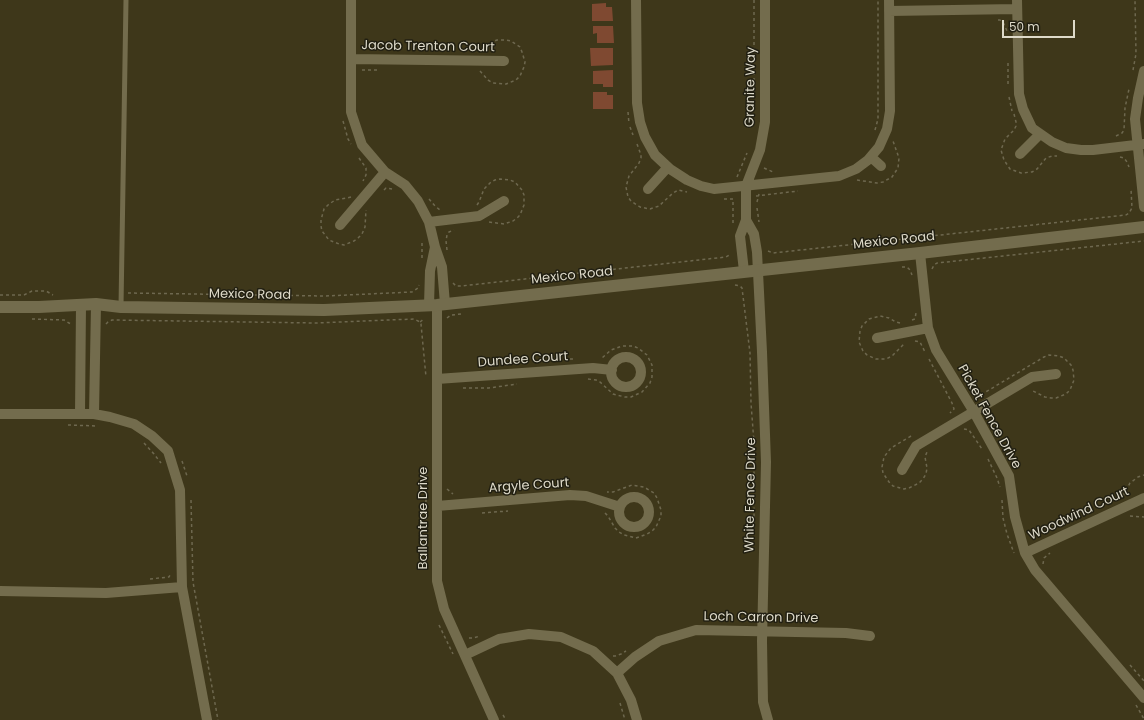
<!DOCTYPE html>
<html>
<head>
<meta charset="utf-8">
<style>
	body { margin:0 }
	#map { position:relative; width:1144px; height:720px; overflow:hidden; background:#3e371a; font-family:Poppins,sans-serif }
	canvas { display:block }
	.scale { position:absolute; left:1002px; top:20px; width:73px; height:18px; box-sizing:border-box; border:2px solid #dedac9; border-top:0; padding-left:5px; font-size:12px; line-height:14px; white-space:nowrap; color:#dedac9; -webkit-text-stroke:3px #211f12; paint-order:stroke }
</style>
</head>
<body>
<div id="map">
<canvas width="1144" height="720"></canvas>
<div class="scale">50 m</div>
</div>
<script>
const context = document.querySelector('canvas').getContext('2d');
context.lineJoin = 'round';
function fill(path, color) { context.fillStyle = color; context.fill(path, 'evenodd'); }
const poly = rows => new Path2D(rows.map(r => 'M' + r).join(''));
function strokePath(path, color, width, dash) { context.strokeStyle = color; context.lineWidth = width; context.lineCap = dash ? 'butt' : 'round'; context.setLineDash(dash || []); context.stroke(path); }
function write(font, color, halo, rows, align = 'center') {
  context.font = font + ' Poppins,sans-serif'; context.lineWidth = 3; context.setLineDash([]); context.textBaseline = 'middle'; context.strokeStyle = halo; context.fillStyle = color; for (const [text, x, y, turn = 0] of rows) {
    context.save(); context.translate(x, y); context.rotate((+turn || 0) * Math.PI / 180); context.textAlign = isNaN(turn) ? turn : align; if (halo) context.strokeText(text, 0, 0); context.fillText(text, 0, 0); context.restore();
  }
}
fill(poly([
	[606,3,606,7,612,7,613,21,592,21,592,4],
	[593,26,613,26,614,43,597,43,597,33,593,34],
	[590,48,613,48,613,65,591,66],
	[613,70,613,87,603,87,603,84,593,84,593,71],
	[593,92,607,92,607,95,613,95,613,109,593,109]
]), '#7f4931');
strokePath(poly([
	[754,0,754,96],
	[998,20,1000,20,1004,24,1007,31],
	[1008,63,1008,85],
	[362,70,378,70],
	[1133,70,1136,54,1135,0],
	[480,71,488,80,493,83,506,84,516,80,520,76,524,67,525,62,522,52,520,47,511,41,506,40,497,40,492,42,480,51],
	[1009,97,1012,111],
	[628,112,629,124],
	[1014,114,1016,122,1016,126,1014,130,1005,139,1001,150,1004,160,1010,169,1021,173,1032,172,1037,169,1046,158,1052,156,1057,156],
	[343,121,348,139,351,144],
	[630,127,633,135],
	[875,130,878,119,878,0],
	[1116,136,1122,133,1124,130,1125,108,1129,89],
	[637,144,641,155,641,158,639,163,629,176,626,187,628,197,631,201,640,207,650,209,659,206,673,193,678,190,687,192],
	[1120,157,1124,158,1127,162,1129,167],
	[359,158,366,168,366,175,363,181],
	[764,168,773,172],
	[737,177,747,153],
	[857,180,877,183,883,182,892,177,898,168,899,158,893,141],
	[384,190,386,188,392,189],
	[756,196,798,191],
	[351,197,347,198,335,200,328,205,324,209,321,220,321,226,322,231,329,240,339,244,344,245,354,241,358,238,362,234,365,227,366,210],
	[429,199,435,206,440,210],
	[724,199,733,199,733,225],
	[757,202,759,194],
	[477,205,479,202,484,189,491,182,495,180,500,179,510,180,515,182,522,190,524,195,524,205,520,215,517,218,513,221,504,224,489,222],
	[757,208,759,222],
	[447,250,446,241,447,235,449,232,454,230],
	[768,251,773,253,1126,215,1129,213,1132,208,1131,189],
	[422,258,422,240],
	[902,267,907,267,910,270,912,275],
	[932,269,934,265,937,263,1144,241],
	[453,283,456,286,461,286,726,257,731,254],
	[735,285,740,286,742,288,750,353,751,403,754,443,754,527],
	[128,293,325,296,412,292,418,288,419,285],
	[0,295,24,295,32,291,46,291,53,295],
	[447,318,451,315,462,314],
	[32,319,64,320,69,323,71,324],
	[912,320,915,319,916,313],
	[420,322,424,319],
	[900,323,896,322,889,318,880,316,869,319,862,326,860,331,859,342,863,351,867,355,876,359,886,359,892,356,904,344],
	[106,324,108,322,112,320,315,323,414,319,420,322,421,324,426,377],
	[915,341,920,342,925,352],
	[929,359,952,403,954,409,950,413],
	[546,360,561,359,574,359],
	[588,379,596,380,600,382,613,394,625,397,631,397,642,392,650,383,652,377,652,365,647,355,638,348,633,346,622,346,611,350,602,358],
	[463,388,489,388,517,384],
	[975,395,979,395,984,393,1044,357,1049,355,1059,356,1064,358,1071,365,1073,370,1074,380,1070,390,1066,394,1056,398,1051,398,1045,397,1031,390],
	[68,425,98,426],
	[964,429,969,430,982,449],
	[911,436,891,448,884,457,882,467,883,473,889,482,893,486,904,489,909,488,919,483,923,479,926,474,927,468,925,457,927,452],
	[144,443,154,454,161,463],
	[988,459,997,478,1000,487],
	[182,461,187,476],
	[426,475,426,571],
	[548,486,564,485],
	[447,489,453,494],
	[1123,496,1130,483,1138,477,1144,475],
	[191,500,193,582,218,720],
	[1002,500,1003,518,1007,534,1014,553],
	[482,513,508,511],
	[605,513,608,516,615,528,619,532,624,535,636,538,647,534,652,531,656,527,661,516,661,510,657,498,654,493,644,487,632,485,613,492,607,492],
	[1130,516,1144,517],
	[1043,564,1044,558,1050,553],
	[150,579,169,577,171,573],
	[439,625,453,654],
	[469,638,473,638,480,636],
	[613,656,615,656,621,654,626,651],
	[1130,665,1144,681],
	[620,703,625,720],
	[1136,705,1144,719],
	[503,715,506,720]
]), '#6e684f', 1.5, [3, 3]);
strokePath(poly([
	[121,306,126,0]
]), '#736c4d', 5);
strokePath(poly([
	[351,0,351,112,362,145,385,172,405,185,418,201,429,222,435,247,442,267,445,304],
	[636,0,637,103,640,122,645,137,655,155,670,169,687,180,701,186,714,189,839,176,856,169,868,160,879,147,887,129,890,111,889,0],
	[1017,0,1019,94,1023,109,1032,128,1052,142,1066,148,1081,150,1093,150,1144,144],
	[889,11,1017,9],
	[351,59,504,61],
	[1144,71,1138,98,1135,119,1144,207],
	[1020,154,1040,134],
	[871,157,881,166],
	[648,189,668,167],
	[746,220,754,234,757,252,762,352,766,462,762,641,763,702,768,720],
	[429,222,479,216,504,201],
	[340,225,385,172],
	[920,253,928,328,936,350,974,412,1009,476,1015,517,1025,553,1035,570,1144,698],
	[744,271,740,236,746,220,746,186,760,150,765,122,765,0],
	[429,305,430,271,435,247],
	[437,305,437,581,444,609,494,720],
	[877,338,928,328],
	'611 372a15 15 0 1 1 30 0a15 15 0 1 1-30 0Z',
	[437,379,593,368,612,370],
	[0,414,94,414,110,417,134,424,152,436,168,451,180,490,182,587,207,720],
	[80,414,81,305],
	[94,414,96,304],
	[902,470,916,446,1032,377,1056,374],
	'619 512a15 15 0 1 1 30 0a15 15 0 1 1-30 0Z',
	[437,506,570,495,586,496,620,507],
	[1025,553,1144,498],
	[0,591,106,593,182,587],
	[465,655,499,639,529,634,561,637,593,651,617,673,631,700,637,720],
	[617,673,635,657,659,641,696,630,846,633,870,636]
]), '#736c4d', 10);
strokePath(poly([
	[0,307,39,307,96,304,121,307,324,310,437,305,920,253,1144,227]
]), '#736c4d', 12);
write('13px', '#dedac9', '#211f12', [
	["Jacob Trenton Court",428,47,1],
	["Granite Way",751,87,-89],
	["Mexico Road",894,241,-6],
	["Mexico Road",572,276,-6],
	["Mexico Road",250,295,1],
	["Dundee Court",523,360,-4],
	["Picket Fence Drive",989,417,61],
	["Argyle Court",529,486,-4],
	["White Fence Drive",751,495,-89],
	["Woodwind Court",1079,514,-25],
	["Ballantrae Drive",424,518,-90],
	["Loch Carron Drive",761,618,1]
]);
</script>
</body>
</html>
